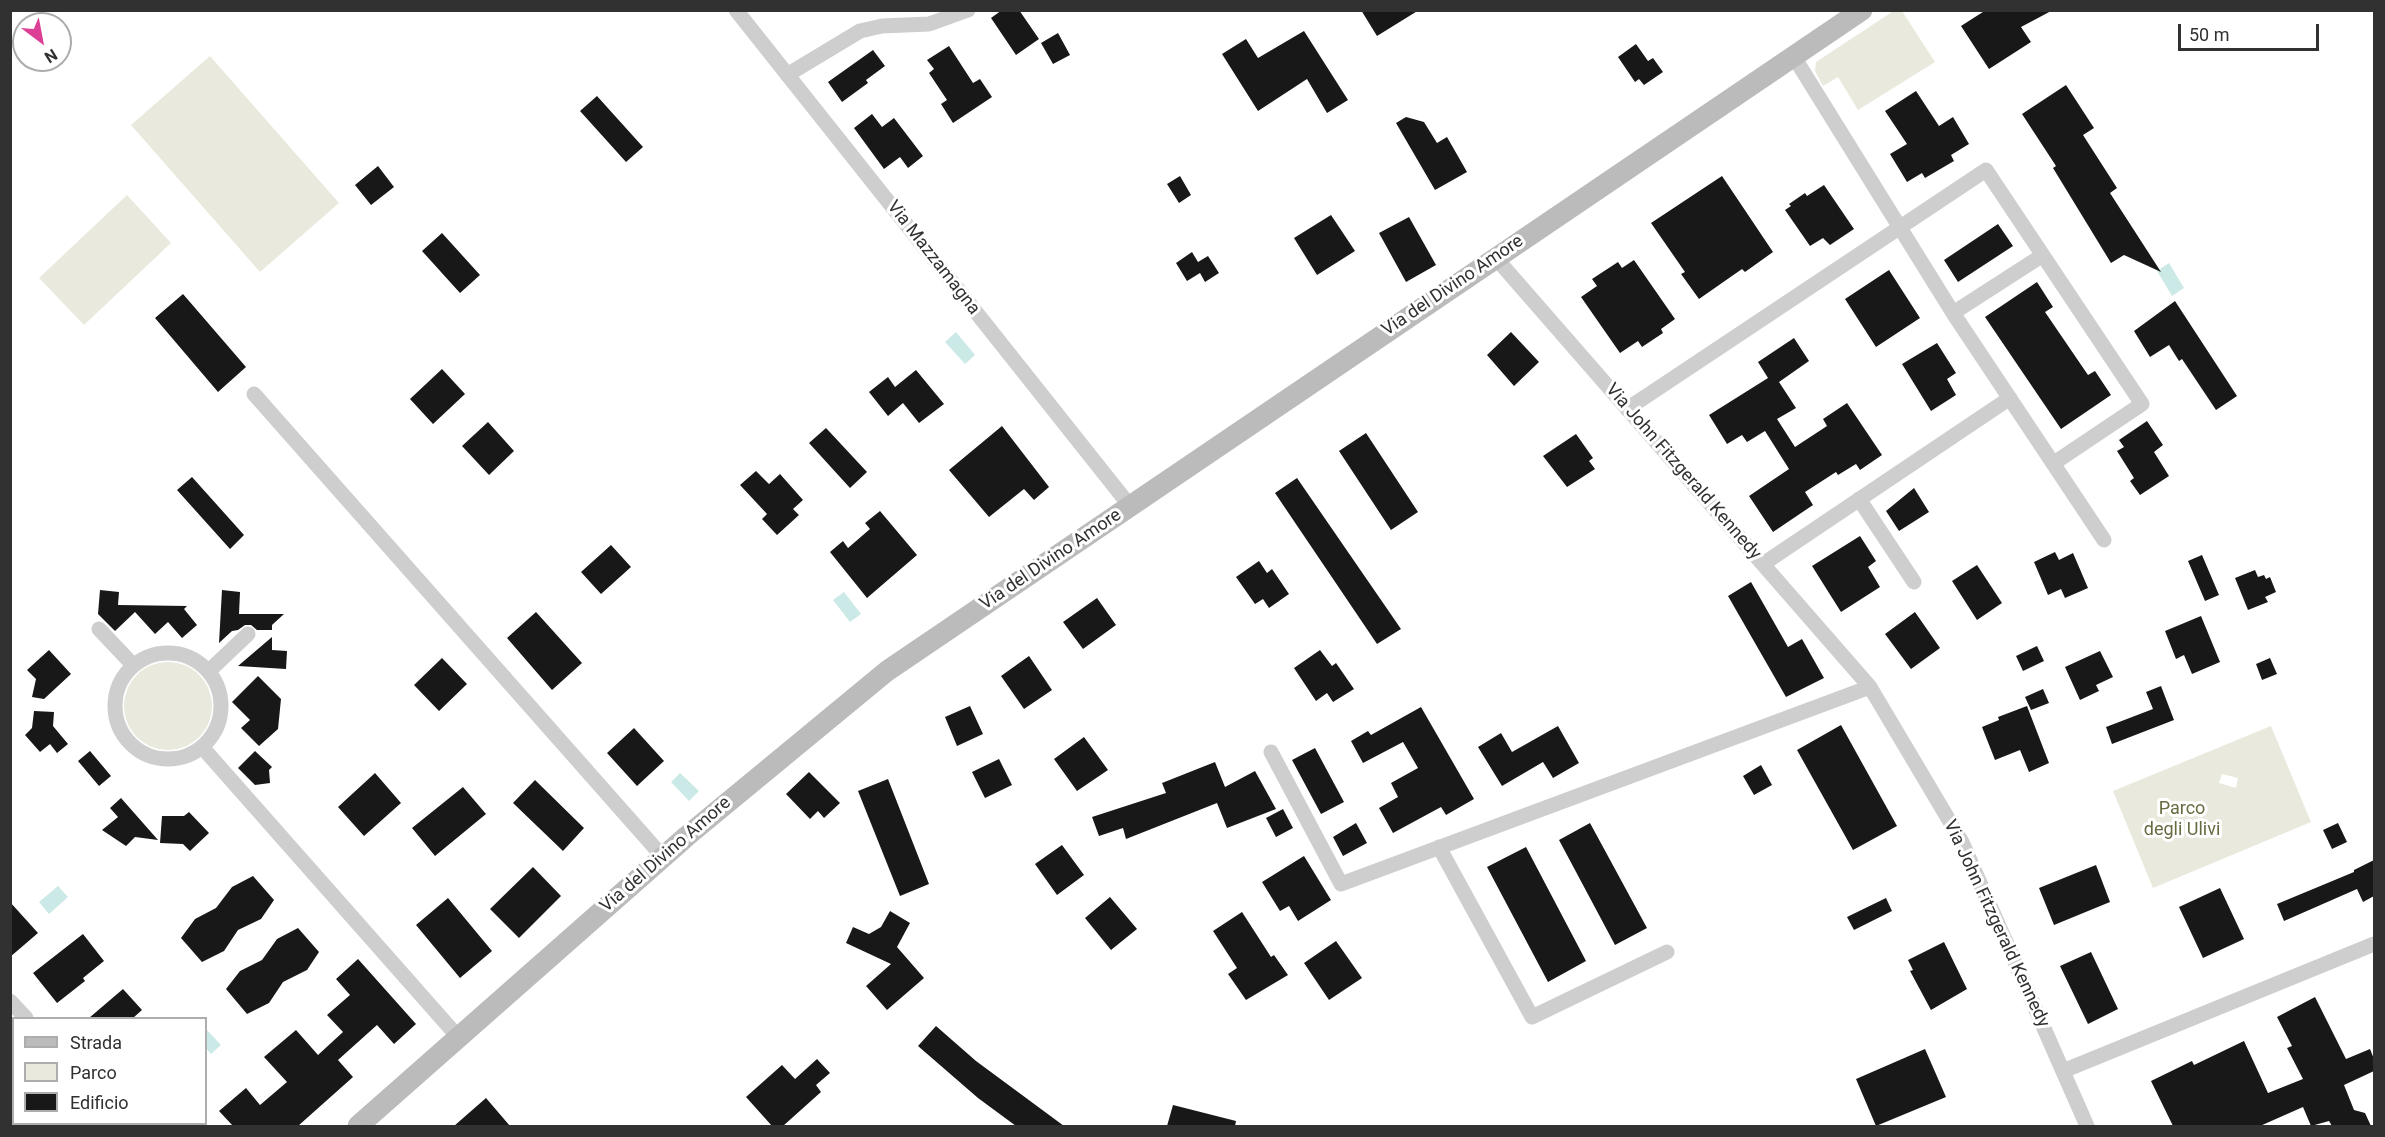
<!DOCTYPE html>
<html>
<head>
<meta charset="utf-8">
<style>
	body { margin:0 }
	#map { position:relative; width:2385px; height:1137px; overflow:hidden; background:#fff; font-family:Roboto,sans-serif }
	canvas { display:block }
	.frame { position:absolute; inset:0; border:12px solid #313131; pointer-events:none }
	.legend { position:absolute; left:12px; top:1017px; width:195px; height:108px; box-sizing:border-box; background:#fff; border:2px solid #adadad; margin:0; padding:8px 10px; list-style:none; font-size:18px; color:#313131 }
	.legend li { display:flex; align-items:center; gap:12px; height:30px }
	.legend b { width:30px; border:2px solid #adadad }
	.north { position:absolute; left:12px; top:12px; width:60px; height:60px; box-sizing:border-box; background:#fff; border:2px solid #adadad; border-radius:50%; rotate:148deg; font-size:16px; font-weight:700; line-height:24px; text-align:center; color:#313131 }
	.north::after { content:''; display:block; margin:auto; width:21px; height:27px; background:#dc3f95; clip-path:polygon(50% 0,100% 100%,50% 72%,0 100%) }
	.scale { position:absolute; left:2178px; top:24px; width:141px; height:27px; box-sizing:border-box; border:3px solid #313131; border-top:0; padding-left:8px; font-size:18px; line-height:21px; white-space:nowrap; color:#313131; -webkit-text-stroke:4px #fff; paint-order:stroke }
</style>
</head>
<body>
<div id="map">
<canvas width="2385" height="1137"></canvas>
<div class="frame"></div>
<ul class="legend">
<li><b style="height:8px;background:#bbb"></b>Strada</li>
<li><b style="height:16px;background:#eae9dd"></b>Parco</li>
<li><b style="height:16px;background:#181818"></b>Edificio</li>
</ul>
<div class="north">N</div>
<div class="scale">50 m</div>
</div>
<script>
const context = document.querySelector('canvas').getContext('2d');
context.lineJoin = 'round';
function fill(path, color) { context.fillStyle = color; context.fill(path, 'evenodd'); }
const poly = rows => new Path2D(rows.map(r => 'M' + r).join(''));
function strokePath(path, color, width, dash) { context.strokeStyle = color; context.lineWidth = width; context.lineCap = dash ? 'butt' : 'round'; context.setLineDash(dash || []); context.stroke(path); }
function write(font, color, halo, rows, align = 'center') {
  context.font = font + ' Roboto,sans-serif'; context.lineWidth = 6; context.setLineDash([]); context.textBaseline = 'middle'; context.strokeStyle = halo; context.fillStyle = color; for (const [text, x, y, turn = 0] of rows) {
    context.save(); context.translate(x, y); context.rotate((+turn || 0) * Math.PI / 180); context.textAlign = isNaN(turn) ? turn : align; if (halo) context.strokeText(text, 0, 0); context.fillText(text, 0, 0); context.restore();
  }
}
fill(poly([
	[1895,10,1902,11,1935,62,1858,110,1838,77,1823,86,1815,71,1816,62],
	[210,56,339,203,260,272,131,125],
	[127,195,171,243,84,325,39,278],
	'124 706a44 44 0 1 1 88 0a44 44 0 1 1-88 0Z',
	[2271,726,2311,822,2153,888,2113,791],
	[2222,774,2238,778,2236,788,2219,783]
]), '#eae9dd');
fill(poly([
	[2169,263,2184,288,2172,296,2157,271],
	[956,332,975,355,965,364,945,342],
	[844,592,861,614,850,622,833,600],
	[680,773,699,791,689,801,671,782],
	[58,886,68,897,49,914,39,902],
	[206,1029,221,1045,211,1054,206,1048]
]), '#cbe9e6');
fill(poly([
	[1002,10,1019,10,1039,39,1016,55,991,18],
	[1361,10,1419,10,1377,36],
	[1986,10,2053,10,2021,27,2031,42,1989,69,1961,26],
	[1304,31,1348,100,1327,113,1307,79,1258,111,1222,54,1246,39,1258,58],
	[1058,33,1070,55,1053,64,1041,43],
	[1636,44,1648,61,1653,58,1663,72,1644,85,1639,79,1635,82,1618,57],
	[949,46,973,83,980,79,992,97,953,123,941,104,947,100,929,73,934,69,927,60],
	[873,50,885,66,866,80,868,83,842,102,828,82],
	[2066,85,2094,128,2083,135,2117,188,2110,193,2161,272,2124,255,2111,263,2053,168,2056,166,2022,114],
	[1916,91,1939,126,1953,117,1969,144,1951,155,1954,161,1925,178,1922,173,1907,182,1890,154,1907,144,1885,111],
	[597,96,643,147,626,162,580,111],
	[872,114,882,127,894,118,923,156,908,168,900,157,884,169,854,128],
	[1406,117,1424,122,1437,143,1447,137,1467,172,1435,190,1396,123],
	[378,166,394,187,371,205,355,185],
	[1180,176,1191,195,1179,203,1167,184],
	[1722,176,1773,252,1745,272,1742,269,1699,299,1681,274,1685,272,1651,223],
	[1824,185,1854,229,1830,245,1823,238,1810,246,1785,210,1791,206,1789,204,1805,193,1807,196],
	[1331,215,1355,251,1317,275,1294,238],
	[1409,217,1436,265,1406,282,1379,233],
	[1998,224,2013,246,1958,282,1944,260],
	[442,233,480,275,460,293,422,251],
	[1192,252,1198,262,1208,256,1219,273,1205,282,1200,273,1187,281,1176,263],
	[1634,260,1675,319,1661,329,1663,333,1642,347,1638,341,1620,353,1581,297,1597,286,1592,279,1618,262,1622,268],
	[1889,270,1920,318,1876,347,1845,299],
	[2037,282,2053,307,2045,312,2088,375,2095,371,2111,395,2061,429,1985,317],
	[183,294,246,367,218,392,155,318],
	[2175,301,2237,396,2216,410,2182,359,2179,361,2169,345,2150,357,2134,331],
	[1511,332,1539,362,1514,386,1487,355],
	[1794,338,1809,361,1779,382,1796,408,1777,419,1795,447,1827,426,1823,419,1847,403,1882,455,1860,470,1856,464,1838,475,1836,472,1805,492,1813,505,1773,532,1749,496,1789,469,1765,431,1747,442,1742,435,1727,444,1709,415,1768,378,1758,362],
	[1937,343,1956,373,1947,379,1956,395,1931,411,1902,364],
	[442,369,465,394,433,424,410,399],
	[916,370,944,404,919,423,903,403,888,416,869,392,888,377,895,387],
	[2147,421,2163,445,2154,452,2169,476,2140,495,2130,481,2134,478,2117,451,2124,447,2119,440],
	[488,422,514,451,489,475,462,446],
	[1002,426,1049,487,1034,500,1024,489,989,517,949,470],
	[826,428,867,472,850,488,809,443],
	[1366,433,1418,512,1391,530,1339,451],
	[1576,434,1593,458,1589,461,1595,469,1567,487,1543,456],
	[756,471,769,484,780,474,803,500,793,509,799,515,777,535,762,519,767,514,740,485],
	[192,477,244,535,230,549,177,490],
	[1297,478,1401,629,1377,644,1275,493],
	[1914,488,1929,512,1899,531,1886,511],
	[880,511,917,555,867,598,830,552,843,541,848,548,870,529,865,523],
	[1860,536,1876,561,1868,567,1880,587,1841,612,1812,566],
	[611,545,631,567,601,594,581,572],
	[2055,552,2059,560,2073,553,2088,588,2065,598,2061,589,2048,595,2034,562],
	[2202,555,2219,595,2205,601,2188,561],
	[1259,561,1267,573,1272,569,1289,594,1269,608,1263,599,1255,604,1236,577],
	[1977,565,2002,603,1977,620,1952,581],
	[2255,570,2258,577,2264,575,2266,579,2270,577,2276,592,2265,597,2268,602,2248,610,2235,578],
	[1751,582,1788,647,1802,639,1824,678,1786,697,1728,596],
	[100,590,119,592,118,605,187,606,184,609,197,625,182,638,168,622,155,634,135,612,115,631,98,614],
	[222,590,240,592,239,614,284,614,272,625,272,630,257,630,251,625,245,625,238,630,232,631,219,643],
	[1097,598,1116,625,1083,649,1063,622],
	[536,612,582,663,552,690,507,638],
	[1915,612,1940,648,1911,669,1885,634],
	[2201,616,2220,662,2192,674,2184,655,2176,659,2165,631],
	[272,637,272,650,287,651,286,669,238,666],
	[2037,646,2044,661,2023,671,2016,656],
	[49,650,71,674,44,699,32,697,36,679,27,670],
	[1320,650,1332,666,1336,663,1354,689,1333,702,1327,693,1316,701,1294,668],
	[2100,651,2113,677,2096,685,2099,691,2080,700,2065,667],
	[1029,656,1052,690,1024,709,1001,676],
	[442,658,467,684,439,711,414,685],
	[2270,658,2277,674,2262,680,2256,664],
	[258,676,281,699,278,729,259,746,241,728,250,720,232,702],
	[2161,686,2174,720,2112,744,2106,727,2153,709,2146,692],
	[2043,689,2049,703,2031,710,2025,697],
	[970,706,983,734,957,746,945,717],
	[2027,706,2049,763,2029,772,2020,750,1995,760,1982,727,1999,720,1998,717],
	[1421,707,1474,799,1446,815,1441,807,1393,833,1379,808,1398,797,1391,783,1418,768,1403,742,1363,763,1351,741,1368,731,1371,735],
	[34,711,54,712,53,726,68,744,57,753,50,744,40,752,25,735,32,728],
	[1841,725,1897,826,1853,850,1797,750],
	[1558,726,1579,763,1553,778,1543,762,1502,786,1478,747,1501,733,1512,752],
	[634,728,664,761,637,786,607,753],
	[1084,737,1108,770,1077,791,1054,759],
	[1315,748,1344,802,1321,814,1292,760],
	[90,751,111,776,99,786,78,761],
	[255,751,272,767,269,770,270,783,255,785,238,768],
	[999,759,1012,785,985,798,972,772],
	[1215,762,1225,787,1255,771,1276,809,1227,828,1217,803,1126,839,1123,828,1099,836,1092,817,1166,793,1162,783],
	[1761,765,1772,785,1754,795,1743,776],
	[809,772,840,803,824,818,818,811,810,819,786,794],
	[375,773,401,803,364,836,338,807],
	[888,779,929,884,900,896,858,791],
	[535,780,584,828,563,851,513,803],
	[463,787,486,814,435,856,412,828],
	[121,798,158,840,135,837,126,846,102,830,118,817,110,808],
	[1283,809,1293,828,1276,837,1266,818],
	[189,812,209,833,190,851,183,844,160,843,162,816,184,816],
	[1356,823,1367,843,1343,856,1333,837],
	[1590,823,1647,928,1615,945,1559,840],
	[2338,823,2347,842,2332,849,2323,830],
	[1062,845,1084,875,1057,895,1035,864],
	[1526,847,1586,961,1548,982,1487,867],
	[1304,856,1331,900,1298,921,1289,906,1280,911,1262,882],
	[2374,860,2374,896,2363,902,2357,889,2284,921,2277,904,2354,872,2354,870],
	[2096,865,2110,902,2054,925,2039,888],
	[533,867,561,896,519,938,490,909],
	[253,876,274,900,261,919,238,930,224,951,202,962,181,938,195,919,216,908,232,887],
	[2220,888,2244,939,2203,958,2179,907],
	[1110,897,1137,929,1111,950,1085,918],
	[448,898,492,951,460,978,416,925],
	[1886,898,1892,911,1854,930,1847,917],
	[10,902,38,933,10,957],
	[890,911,910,923,897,947,924,978,887,1010,866,986,891,964,846,943,853,927,869,934,881,927],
	[1242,912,1271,957,1274,955,1288,975,1246,1000,1228,974,1237,968,1213,931],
	[298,928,319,952,307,970,283,982,269,1003,247,1014,226,989,240,971,262,960,277,939],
	[83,934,104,961,83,978,85,981,57,1003,33,973],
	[1336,941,1362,978,1329,1000,1304,963],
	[1944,942,1967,989,1931,1010,1910,971,1913,970,1908,960],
	[2091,952,2118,1009,2088,1024,2060,966],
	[358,959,416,1024,394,1044,377,1025,338,1060,353,1077,298,1126,233,1126,219,1111,246,1088,260,1105,287,1082,264,1057,296,1030,318,1055,343,1032,327,1015,350,995,336,979],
	[123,989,142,1010,133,1018,89,1018],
	[2315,997,2346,1059,2370,1049,2374,1059,2374,1071,2344,1085,2354,1110,2365,1113,2371,1126,2332,1126,2329,1121,2311,1126,2303,1107,2260,1126,2173,1126,2151,1081,2192,1061,2194,1065,2244,1041,2268,1093,2303,1079,2287,1048,2292,1046,2277,1017],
	[936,1026,976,1061,1064,1126,1016,1126,978,1098,918,1046],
	[1925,1049,1946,1097,1876,1126,1856,1079],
	[817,1059,830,1073,816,1085,821,1092,783,1126,772,1126,746,1097,782,1065,795,1079],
	[486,1098,510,1126,454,1126],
	[1173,1105,1236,1121,1235,1126,1167,1126]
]), '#181818');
strokePath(poly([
	[736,10,1130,506],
	[1794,57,1953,313,2104,540],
	[787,75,860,31,882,26,929,24,968,10],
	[1495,257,1870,687,1962,842,2087,1126],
	[1953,313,2043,255],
	[254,394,663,857],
	[1627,409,1986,170,2142,404,2054,463],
	[1859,499,1914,582],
	[1763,564,2010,398],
	[99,629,133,665],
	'115 706a53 53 0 1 1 106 0a53 53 0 1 1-106 0Z',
	[209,671,248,634],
	[202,747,459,1038],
	[1271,752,1341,884,1870,687],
	[1439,847,1532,1017,1667,952],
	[10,1001,26,1018],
	[2063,1071,2374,944],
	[118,1124,121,1126]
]), '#cecece', 15);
strokePath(poly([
	[358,1126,687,836,887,671,1862,10]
]), '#bbb', 21);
write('18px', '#313131', '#fff', [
	["Via Mazzamagna",933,258,52],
	["Via del Divino Amore",1453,286,-34],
	["Via John Fitzgerald Kennedy",1683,472,49],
	["Via del Divino Amore",1051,560,-34],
	["Via del Divino Amore",666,855,-41],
	["Via John Fitzgerald Kennedy",1996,924,65]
]);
write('18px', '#686b40', '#fff', [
	["Parco",2182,809],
	["degli Ulivi",2182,830]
]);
</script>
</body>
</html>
